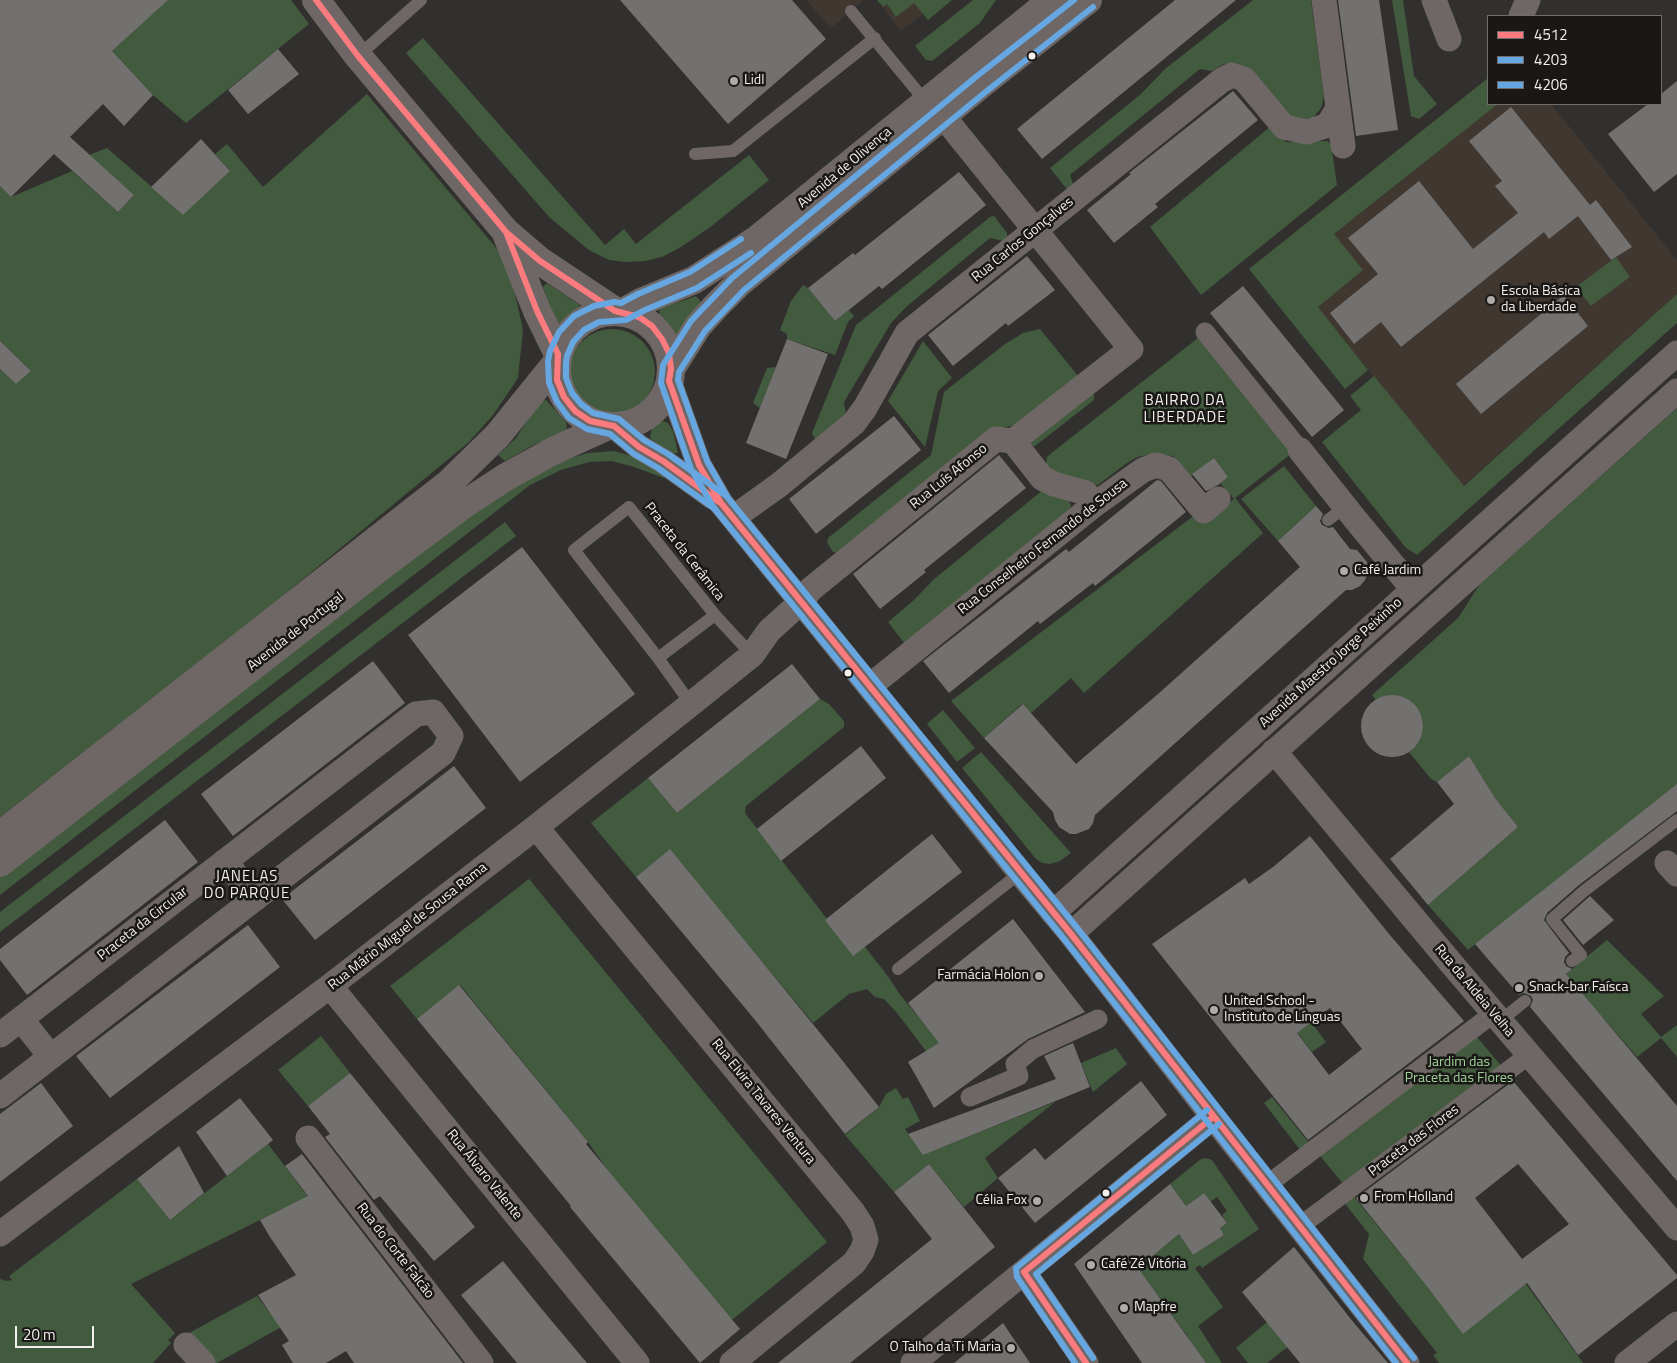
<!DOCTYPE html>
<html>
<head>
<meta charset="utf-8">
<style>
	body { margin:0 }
	#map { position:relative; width:1677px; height:1363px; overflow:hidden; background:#32302e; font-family:"Titillium Web",sans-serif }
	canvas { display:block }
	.legend { position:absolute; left:1487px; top:15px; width:175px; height:90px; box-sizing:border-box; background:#1a1816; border:1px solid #706e6c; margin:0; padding:6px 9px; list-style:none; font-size:15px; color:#f2efec }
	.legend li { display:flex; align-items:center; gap:10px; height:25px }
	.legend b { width:25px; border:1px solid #706e6c }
	.scale { position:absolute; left:15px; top:1326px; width:79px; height:22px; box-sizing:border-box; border:2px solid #f2efec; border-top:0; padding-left:6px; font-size:15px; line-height:18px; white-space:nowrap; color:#f2efec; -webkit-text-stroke:4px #1a1816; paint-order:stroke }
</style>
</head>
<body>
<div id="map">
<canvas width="1677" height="1363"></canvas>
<ul class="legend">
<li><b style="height:6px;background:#fc7b7f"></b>4512</li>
<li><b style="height:6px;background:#66a7e1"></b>4203</li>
<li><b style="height:6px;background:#66a7e1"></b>4206</li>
</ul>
<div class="scale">20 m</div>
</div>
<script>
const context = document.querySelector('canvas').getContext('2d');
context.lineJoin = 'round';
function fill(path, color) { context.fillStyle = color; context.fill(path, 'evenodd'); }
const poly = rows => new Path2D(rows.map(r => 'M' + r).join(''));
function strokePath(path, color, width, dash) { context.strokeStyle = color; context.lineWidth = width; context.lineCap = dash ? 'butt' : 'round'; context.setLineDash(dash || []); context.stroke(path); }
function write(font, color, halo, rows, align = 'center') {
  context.font = font + ' "Titillium Web",sans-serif'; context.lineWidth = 5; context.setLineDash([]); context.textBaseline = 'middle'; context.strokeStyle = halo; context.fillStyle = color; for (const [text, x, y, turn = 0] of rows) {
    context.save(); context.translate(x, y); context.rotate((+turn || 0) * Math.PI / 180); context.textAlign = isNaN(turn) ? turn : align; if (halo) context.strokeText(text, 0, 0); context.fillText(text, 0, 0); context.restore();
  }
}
fill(poly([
	[806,0,864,0,831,28],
	[877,0,941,0,901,31],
	[1498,104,1551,104,1677,260,1677,294,1463,486,1288,271]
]), '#403731');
fill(poly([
	[165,0,291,0,309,24,186,123,153,95,112,51,162,5],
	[877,0,952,0,928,20,914,3,896,17,887,4,883,7],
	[973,0,996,0,980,23,932,61,926,60,915,46],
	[1253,0,1311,0,1324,96,1321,108,1313,118,1300,120,1289,118,1243,66,1236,63,1224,64,1212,71,1200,69,1070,175,1073,184,1070,188,1066,188,1050,168,1141,94,1165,69],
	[1392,0,1403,0,1414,76,1437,104,1419,119,1411,116],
	[423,38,605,245,624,229,636,244,749,155,769,180,709,228,681,247,662,257,645,261,625,262,609,260,589,250,550,218,406,53],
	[1488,78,1488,104,1498,104,1334,234,1363,270,1318,307,1368,370,1345,389,1249,269],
	[367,94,497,249,513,285,523,330,518,378,493,415,469,442,268,608,0,817,0,369,16,384,31,371,0,341,0,186,11,197,72,171,118,212,134,195,89,155,107,148,183,214,230,171,215,154,227,144,263,187],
	[1271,126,1286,142,1327,141,1331,144,1337,185,1201,295,1150,227],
	[994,216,1007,233,1007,237,1003,241,990,238,906,307,891,323,844,402,846,415,816,442,812,433,856,325,990,217],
	[1616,257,1630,277,1591,306,1576,287],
	[547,283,580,305,578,313,565,324,555,323,543,287],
	[803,285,808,288,835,321,849,310,854,316,848,322,835,355,787,339,787,334,780,330,791,301],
	[1677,294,1677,323,1417,555,1406,548,1322,442,1361,410,1350,396,1374,376,1464,486],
	[696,296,702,303,679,336,669,334,658,320,660,309],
	[1040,329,1079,377,1018,424,998,429,837,553,833,552,827,542,828,538,931,455,944,392,1005,344,1023,333],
	'569 372a43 43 0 1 1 86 0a43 43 0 1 1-86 0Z',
	[1198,338,1292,453,1235,498,1263,533,1084,693,1071,678,1031,713,1022,704,984,738,951,701,1196,514,1204,523,1234,499,1220,483,1228,477,1214,458,1191,476,1173,456,1152,454,1137,457,1124,465,1098,485,1060,477,1048,470,1046,464,1047,457,1054,451],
	[923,341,952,378,938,391,925,447,888,401],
	[776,367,760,408,753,403,767,368],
	[1091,391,1094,395,1094,400,1035,446,1032,446,1030,443],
	[546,400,566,422,567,428,564,435,535,444,505,461,498,455,516,438,540,401],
	[1677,408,1677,785,1468,950,1428,905,1518,827,1495,798,1469,756,1437,782,1431,779,1409,752,1419,740,1423,730,1422,719,1418,710,1412,703,1404,698,1395,695,1385,696,1376,700,1372,695,1458,618,1480,584],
	[662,421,668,423,673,431,678,453,674,453,659,445,650,438,651,431,654,425],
	[614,451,638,458,668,475,664,478,634,467,612,461,589,462,561,470,530,485,0,895,0,876,480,506,557,462,588,453],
	[1284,466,1316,506,1278,541,1241,499],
	[1044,489,1068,498,1071,506,1068,511,905,644,888,622,915,599,933,580],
	[505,522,516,536,0,932,0,912],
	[820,699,829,704,844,721,844,727,746,806,745,813,814,902,827,919,825,920,865,947,887,975,901,996,936,1038,1023,1017,926,1051,897,1013,884,999,875,997,867,989,849,994,813,1023,669,850,636,877,591,823,648,778,677,813],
	[943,710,975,748,957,762,927,724],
	[981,752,1071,853,1060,861,1050,864,1042,863,1036,859,962,768],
	[529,879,827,1242,732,1320,610,1174,588,1142,460,985,417,1019,390,986],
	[1607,940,1664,996,1641,1014,1661,1037,1677,1025,1677,1057,1661,1038,1637,1057,1605,1020,1577,995,1581,991,1566,974],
	[1296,1002,1326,1042,1312,1052,1289,1022],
	[1467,1025,1508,1074,1351,1193,1408,1263,1518,1290,1526,1284,1583,1363,1439,1363,1433,1355,1437,1353,1363,1259,1369,1234,1342,1200,1351,1193,1315,1150,1301,1151,1264,1103,1272,1097,1310,1144],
	[321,1036,350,1073,308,1106,278,1070],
	[1116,1048,1127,1064,1093,1092,1081,1063],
	[896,1088,903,1099,908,1097,920,1121,905,1129,917,1147,932,1139,937,1149,1055,1102,985,1158,998,1178,964,1207,929,1164,894,1192,845,1135,879,1107,886,1094],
	[268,1144,434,1363,282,1209,131,1284,175,1333,168,1340,171,1343,153,1363,0,1363,0,1279,6,1281,12,1280,9,1276,137,1179,170,1220],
	[1206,1158,1212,1160,1259,1229,1202,1268,1200,1265,1195,1268,1223,1307,1198,1326,1222,1363,1199,1363,1188,1337,1158,1296,1132,1273,1179,1234,1193,1255,1224,1235,1220,1228,1227,1223,1222,1215,1227,1211,1217,1197,1210,1202,1204,1193,1186,1206,1170,1184,1201,1159],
	[257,1296,270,1313,333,1298,217,1363,212,1363,189,1333],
	[1267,1322,1289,1346,1267,1363,1248,1363,1236,1348]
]), '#425a3e');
fill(poly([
	[0,0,168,0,112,51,153,95,124,126,103,104,70,137,134,195,118,212,54,154,11,197,0,186],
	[620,0,792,0,826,39,728,124],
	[1175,0,1236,0,1042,159,1017,129],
	[1338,0,1379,0,1398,130,1356,136],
	[278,49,299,74,248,114,228,90],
	[1677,81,1677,174,1654,192,1608,134,1648,104,1661,104,1661,94],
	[1233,91,1258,120,1155,204,1158,207,1114,243,1087,210,1131,174,1129,173],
	[1511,107,1590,205,1596,200,1632,247,1611,260,1578,216,1549,239,1544,232,1401,347,1381,322,1354,344,1330,313,1378,274,1348,238,1419,181,1473,249,1518,213,1495,186,1502,181,1469,141],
	[201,139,230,171,183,215,151,187],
	[959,172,986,205,882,289,879,286,835,321,808,288,853,253,855,255],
	[1027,256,1055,290,1008,326,1006,323,953,366,928,335],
	[1243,286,1344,410,1312,437,1210,313],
	[1564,295,1588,326,1481,414,1456,384],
	[787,339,828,354,786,459,746,443],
	[0,341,31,371,16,384,0,369],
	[894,416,921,450,816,534,789,499],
	[999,455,1026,488,924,570,926,572,880,609,853,574],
	[1214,458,1228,477,1218,485,1206,491,1192,474],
	[1157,480,1161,481,1186,512,1095,586,1093,583,1040,624,1038,621,949,693,923,661,1066,549,1069,552],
	[1316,506,1323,514,1320,521,1322,525,1329,528,1333,527,1350,549,1357,550,1367,562,1368,572,1365,580,1360,586,1352,590,1346,590,1095,815,1093,823,1089,829,1076,834,1070,834,1059,827,1055,820,1053,812,984,738,1023,704,1076,764,1158,694,1300,567,1278,541],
	[522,547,635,694,520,782,408,635],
	[373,661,405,703,233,836,201,794],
	[792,664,820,699,677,813,648,778],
	'1361 726a31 31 0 1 1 62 0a31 31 0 1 1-62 0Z',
	[861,746,886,778,781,861,757,829],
	[1469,756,1495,798,1518,827,1428,905,1390,859,1454,804,1437,782],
	[454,766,486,808,315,940,282,899],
	[1677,784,1677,811,1579,885,1547,913,1544,920,1569,953,1565,957,1564,962,1566,966,1572,969,1566,974,1677,1106,1677,1181,1530,1007,1533,1000,1531,996,1524,993,1519,995,1475,944],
	[165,820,198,862,27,995,0,960,0,949],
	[932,834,962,872,853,956,825,920],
	[1310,836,1389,934,1464,1021,1308,1140,1152,944,1245,878,1249,884,1273,867],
	[1330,1008,1362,1049,1329,1075,1297,1033],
	[670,849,834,1050,879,1107,845,1134,755,1020,636,877],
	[1590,896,1614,920,1583,945,1563,920],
	[1013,919,1085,1012,1028,1039,934,1108,908,1062,939,1043,908,1003],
	[248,925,280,967,110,1098,76,1056],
	[459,985,588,1142,586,1144,740,1329,700,1363,570,1207,571,1206,417,1019],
	[1073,1043,1090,1087,923,1155,908,1134,1056,1079,1044,1056],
	[350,1073,475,1227,434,1261,380,1196,374,1200,325,1137,330,1134,308,1106],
	[1141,1081,1167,1115,1035,1223,998,1178,1035,1148,1045,1160],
	[1513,1081,1677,1275,1677,1278,1578,1355,1527,1283,1463,1334,1426,1285,1356,1198],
	[1518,1164,1569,1224,1522,1259,1475,1198],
	[41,1083,73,1126,0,1182,0,1114],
	[240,1098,273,1140,227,1176,196,1132],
	[179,1146,204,1193,170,1220,137,1179],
	[302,1154,463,1363,354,1363,346,1351,326,1363,293,1363,282,1345,289,1341,258,1295,296,1275,270,1237,260,1220,308,1196,285,1166],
	[929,1164,995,1247,850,1363,778,1363,932,1239,894,1192],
	[1170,1184,1186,1206,1204,1193,1227,1223,1220,1228,1224,1235,1193,1255,1179,1234,1138,1268,1206,1363,1142,1363,1074,1264],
	[1294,1247,1354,1323,1388,1363,1300,1363,1242,1292],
	[503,1261,540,1307,587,1363,517,1363,461,1295],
	[1003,1323,1030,1363,954,1363]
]), '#73716f');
strokePath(poly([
	[851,11,926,102],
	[358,56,421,0],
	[695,154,733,151,875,38],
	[1328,520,1345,507],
	[658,658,715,615],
	[691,704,658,658,574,550,629,507,715,615,752,655],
	[1572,961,1581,955,1552,919,1584,891,1677,820],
	[898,969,1020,873],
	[1500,1021,1525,1001]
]), '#6e6765', 12);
strokePath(poly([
	[1205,332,1300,450],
	[970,1097,1019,1076,1015,1064,1033,1049,1098,1019],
	[1267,1185,1494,1013],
	[1300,1226,1529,1055]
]), '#6e6765', 19);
strokePath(poly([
	[1324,0,1343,146],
	[1434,0,1449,39],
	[1521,16,1528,0],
	[669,381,699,465,721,503,1020,873,1071,934,1213,1117,1407,1363],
	[614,426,639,447,663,461,713,497],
	[1013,441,1042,478,1054,484,1086,493,1094,505],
	[1300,450,1355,519,1413,589],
	[733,518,779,485,854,423,865,408,907,333,1222,80,1232,75,1244,79,1284,127,1307,132,1328,125,1338,108],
	[870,686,1094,505,1143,470,1156,465,1169,469,1204,511,1218,499],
	[1274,751,1451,963,1677,1228],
	[536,827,853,1212,862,1226,866,1240,862,1251,854,1263,732,1363],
	[225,861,255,899],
	[1667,863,1677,874],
	[1053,913,1677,353],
	[1071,934,1677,391],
	[330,986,637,1363],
	[21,1019,51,1057],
	[0,1035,416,714,433,712,451,736,443,753,0,1096],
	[308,1138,481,1363],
	[0,1234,330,986,536,827,691,704,752,655,769,631,801,602,811,589,996,439,1013,441,1131,349,943,116],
	[1024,1272,1086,1363],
	[186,1345,203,1363],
	[913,1363,1213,1117],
	[1627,1363,1677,1324]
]), '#6e6765', 25);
strokePath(poly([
	[316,0,358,56,506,232,540,261,615,311],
	[507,236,537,311,558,354],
	[623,312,641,302,694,280,756,240,1052,0],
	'557 369a57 57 0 1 1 114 0a57 57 0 1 1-114 0Z',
	[671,369,698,326,717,305,738,284,983,83,1088,0],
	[0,835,449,483,498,435,557,362],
	[0,863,391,559,466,503,506,477,553,451,608,426]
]), '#6e6765', 28);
strokePath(poly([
	[316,0,358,56,506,232,540,261,615,311,639,317,652,326,662,339,669,353,671,369,669,381,699,465,721,503,1071,934,1407,1363],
	[506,232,537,311,558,354,557,380,564,397,575,411,590,421,614,426],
	[614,426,639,447,663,461,719,502],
	[1024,1272,1213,1117],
	[1024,1272,1086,1363]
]), '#fc7b7f', 6);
strokePath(poly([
	[1074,0,977,76,732,278,691,321,663,365,661,383,691,469,714,508,1064,939,1396,1363],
	[725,495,668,454,644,440,619,419,593,413,581,404,572,393,566,378,566,363,567,356,573,342,584,330,599,322,626,320,645,310,697,288,751,253],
	[1093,1358,1036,1274,1219,1124]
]), '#66a7e1', 6);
strokePath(poly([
	[1093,7,988,90,744,290,705,331,679,372,678,380,707,461,728,498,1078,929,1414,1358],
	[715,509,658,468,634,454,610,434,587,429,569,418,557,402,549,383,548,361,550,351,559,332,574,316,594,306,614,302,621,303,638,294,690,272,741,239],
	[1075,1363,1017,1277,1016,1268,1207,1110]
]), '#66a7e1', 6);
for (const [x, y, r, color] of [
	[1032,56,4.5,"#f2efec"],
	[734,81,5,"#afacaa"],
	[1491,300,5,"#afacaa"],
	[1344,571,5,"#afacaa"],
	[848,673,4.5,"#f2efec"],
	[1039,976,5,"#afacaa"],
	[1519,988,5,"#afacaa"],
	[1214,1010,5,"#afacaa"],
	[1106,1193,4.5,"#f2efec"],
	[1364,1198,5,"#afacaa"],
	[1037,1201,5,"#afacaa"],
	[1091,1265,5,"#afacaa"],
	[1124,1308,5,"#afacaa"],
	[1011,1348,5,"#afacaa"]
]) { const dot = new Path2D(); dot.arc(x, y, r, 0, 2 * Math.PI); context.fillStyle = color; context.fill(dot); strokePath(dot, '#1a1816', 2); }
write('14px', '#f2efec', '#1a1816', [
	["Lidl",744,81],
	["Escola Básica",1501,292],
	["da Liberdade",1501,308],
	["Café Jardim",1354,571],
	["Farmácia Holon",1029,976,"right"],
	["Snack-bar Faísca",1529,988],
	["United School -",1224,1002],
	["Instituto de Línguas",1224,1018],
	["From Holland",1374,1198],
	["Célia Fox",1027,1201,"right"],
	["Café Zé Vitória",1101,1265],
	["Mapfre",1134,1308],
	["O Talho da Ti Maria",1001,1348,"right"]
], 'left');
write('14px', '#f2efec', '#1a1816', [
	["Avenida de Olivença",845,168,-40],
	["Rua Carlos Gonçalves",1023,240,-39],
	["Rua Luís Afonso",949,477,-39],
	["Rua Conselheiro Fernando de Sousa",1043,547,-38],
	["Praceta da Cerâmica",684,552,52],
	["Avenida de Portugal",296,632,-38],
	["Avenida Maestro Jorge Peixinho",1331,663,-42],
	["Praceta da Circular",143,924,-38],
	["Rua Mário Miguel de Sousa Rama",408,927,-38],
	["Rua da Aldeia Velha",1474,991,50],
	["Rua Elvira Tavares Ventura",763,1102,51],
	["Praceta das Flores",1414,1141,-37],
	["Rua Álvaro Valente",484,1175,51],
	["Rua do Corte Falcão",395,1251,52]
]);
write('14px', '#9fd198', '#1a1816', [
	["Jardim das",1459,1063],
	["Praceta das Flores",1459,1079]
]);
context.letterSpacing = '1px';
write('15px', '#f2efec', '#1a1816', [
	["BAIRRO DA",1185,401],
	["LIBERDADE",1185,418],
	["JANELAS",247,877],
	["DO PARQUE",247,894]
]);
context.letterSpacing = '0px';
</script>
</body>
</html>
